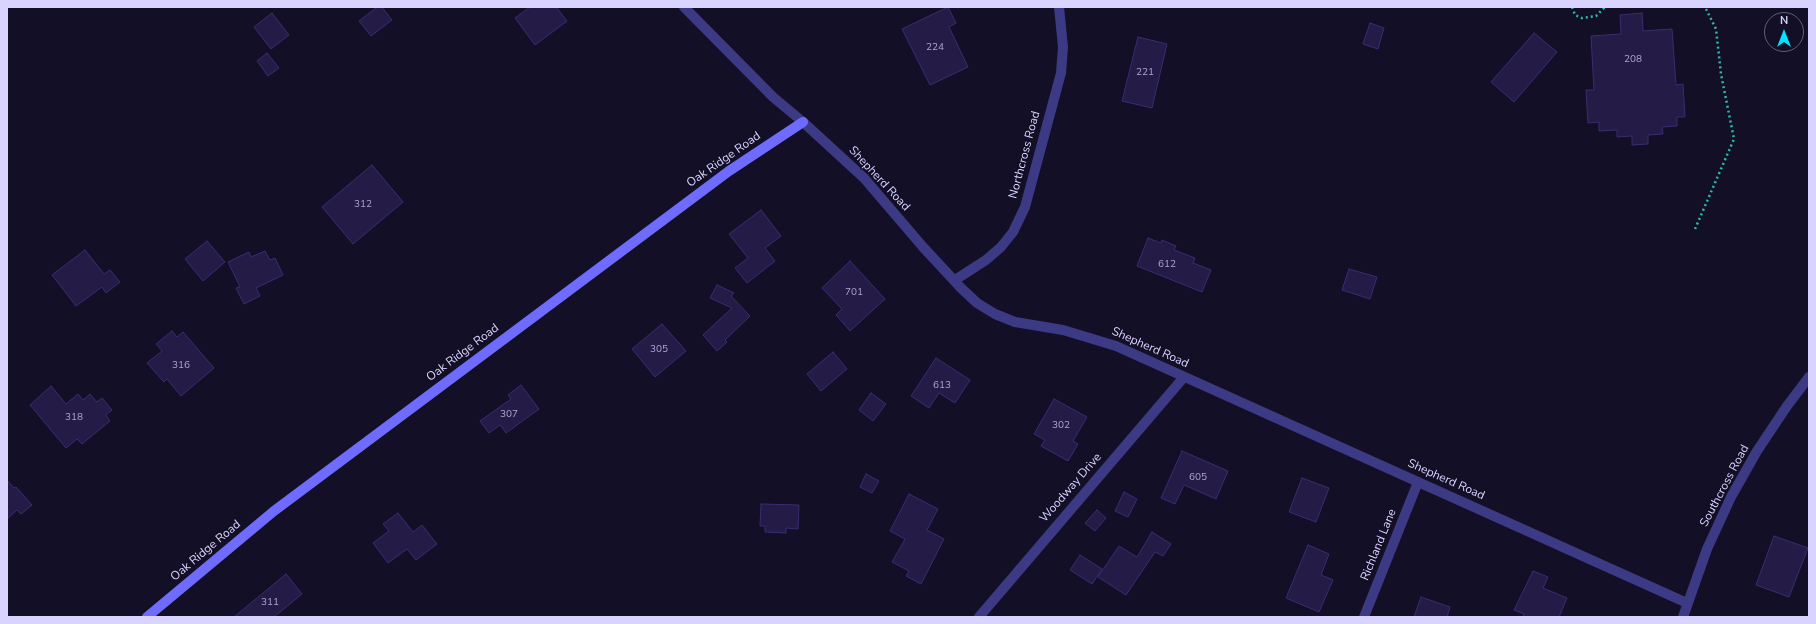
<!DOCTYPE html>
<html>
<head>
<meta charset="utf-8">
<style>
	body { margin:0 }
	#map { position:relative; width:1816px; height:624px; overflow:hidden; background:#130f26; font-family:"Nunito Sans",sans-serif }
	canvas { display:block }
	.frame { position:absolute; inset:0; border:8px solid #d9d4ff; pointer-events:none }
	.north { position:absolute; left:1764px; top:12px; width:40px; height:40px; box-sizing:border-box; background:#130f26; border:1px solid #625e7d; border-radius:50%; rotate:0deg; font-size:11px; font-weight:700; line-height:16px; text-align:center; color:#d9d4ff }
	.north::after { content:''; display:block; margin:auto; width:14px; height:18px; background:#00e5ff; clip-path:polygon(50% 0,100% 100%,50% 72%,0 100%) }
</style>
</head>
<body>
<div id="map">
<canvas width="1816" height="624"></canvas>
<div class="frame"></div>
<div class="north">N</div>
</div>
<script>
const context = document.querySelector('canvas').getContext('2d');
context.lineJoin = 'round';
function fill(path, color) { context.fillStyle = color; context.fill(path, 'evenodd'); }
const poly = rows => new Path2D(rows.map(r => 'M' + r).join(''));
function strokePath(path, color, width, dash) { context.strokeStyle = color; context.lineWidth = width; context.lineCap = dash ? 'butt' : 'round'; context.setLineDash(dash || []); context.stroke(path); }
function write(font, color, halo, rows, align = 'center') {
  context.font = font + ' "Nunito Sans",sans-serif'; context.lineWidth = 3; context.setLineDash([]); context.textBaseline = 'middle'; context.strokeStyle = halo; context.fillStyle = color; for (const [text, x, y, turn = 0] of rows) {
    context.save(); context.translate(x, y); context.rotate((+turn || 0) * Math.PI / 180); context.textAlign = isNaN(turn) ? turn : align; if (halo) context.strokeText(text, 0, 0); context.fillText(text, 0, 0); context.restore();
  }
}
const building = poly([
	[377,7,382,7,392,20,371,36,359,21,377,7],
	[530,7,556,7,567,21,535,45,515,18,530,7],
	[948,7,956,23,949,27,968,67,930,85,902,29,948,7],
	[272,13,289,35,271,49,254,27,272,13],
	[1642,13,1643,31,1672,29,1676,85,1683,84,1685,117,1677,117,1677,126,1662,127,1663,134,1648,135,1648,144,1632,145,1632,136,1617,137,1617,130,1599,131,1599,122,1588,123,1586,90,1594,90,1591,36,1621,34,1620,15,1642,13],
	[1370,23,1384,28,1378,49,1363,44,1370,23],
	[1534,33,1557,52,1514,102,1491,82,1534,33],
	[1138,37,1167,44,1152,108,1122,101,1138,37],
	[267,53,279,68,268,76,257,61,267,53],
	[372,165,403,202,353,244,322,207,372,165],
	[761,210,781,236,765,248,775,261,747,283,735,268,748,258,729,234,761,210],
	[1148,238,1161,243,1162,240,1176,246,1174,250,1195,258,1193,263,1211,270,1202,292,1137,266,1148,238],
	[207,241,225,262,203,281,185,259,207,241],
	[85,250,104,274,110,270,120,282,106,293,102,287,76,306,52,275,85,250],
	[265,251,270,260,275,258,283,275,256,288,260,296,244,304,236,288,240,287,228,262,249,252,251,257,265,251],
	[850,261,885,299,850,331,836,315,842,309,822,288,850,261],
	[1349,269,1377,277,1370,299,1342,290,1349,269],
	[717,285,734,293,731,296,750,316,725,340,727,342,717,351,703,335,732,308,710,298,717,285],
	[662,324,686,351,655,377,632,349,662,324],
	[172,331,177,337,183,332,214,368,181,396,167,379,164,382,147,363,162,351,156,344,172,331],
	[833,352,847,369,821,391,807,374,833,352],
	[936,358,970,380,955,403,939,393,929,408,911,396,936,358],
	[521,385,539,409,506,433,500,425,489,433,480,421,511,399,508,395,521,385],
	[51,386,66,404,78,394,83,400,90,394,97,402,102,398,112,410,106,415,110,421,82,444,77,439,66,448,30,405,51,386],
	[871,393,886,404,873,421,859,410,871,393],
	[1054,399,1087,417,1073,441,1078,444,1068,461,1041,446,1045,440,1034,434,1054,399],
	[1182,451,1228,471,1216,499,1184,485,1175,504,1161,498,1182,451],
	[866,474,879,481,872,493,860,487,866,474],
	[1302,478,1329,488,1316,522,1289,512,1302,478],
	[7,480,14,488,16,487,32,505,21,514,17,510,7,519,7,480],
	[1124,492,1137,499,1128,517,1115,511,1124,492],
	[909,494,938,509,927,530,944,539,921,584,906,576,909,571,892,562,905,539,890,531,909,494],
	[761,504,799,505,798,529,786,528,786,533,765,532,765,526,760,526,761,504],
	[1097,510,1106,518,1095,531,1085,523,1097,510],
	[398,513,413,532,422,525,437,544,416,560,407,549,388,563,373,543,389,531,383,524,398,513],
	[1152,532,1171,544,1163,556,1155,552,1126,595,1098,577,1119,546,1137,557,1152,532],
	[1774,536,1808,548,1789,597,1756,585,1774,536],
	[1308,545,1329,554,1321,575,1333,580,1319,612,1286,598,1308,545],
	[1080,555,1102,569,1092,584,1070,570,1080,555],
	[1533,571,1548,577,1543,588,1567,598,1559,617,1523,617,1524,614,1514,610,1533,571],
	[286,574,302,594,274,617,234,617,286,574],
	[1421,597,1450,607,1447,617,1414,617,1421,597]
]);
fill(building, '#241b47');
strokePath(building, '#3b2d73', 1);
strokePath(poly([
	[1572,7,1575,15,1582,18,1596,16,1605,7],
	[1695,229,1734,139,1721,74,1716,29,1705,7]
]), '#2fb8b0', 2.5, [2, 3]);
strokePath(poly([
	[684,7,773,97,803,122,864,178,923,247,961,288,977,303,995,314,1015,322,1063,330,1116,346,1687,603],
	[955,280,986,260,1001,247,1013,232,1025,207,1061,73,1063,47,1059,7],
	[979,617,1184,377],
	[1364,617,1418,482],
	[1683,617,1707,549,1731,497,1757,451,1787,406,1809,377]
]), '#3d3a85', 10);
strokePath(poly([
	[147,617,274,511,729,171,803,122]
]), '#6f6bff', 10);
write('10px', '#aca6d1', null, [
	["224",935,48],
	["208",1633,60],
	["221",1145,73],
	["312",363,205],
	["612",1167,265],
	["701",854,293],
	["305",659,350],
	["316",181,366],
	["613",942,386],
	["307",509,415],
	["318",74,418],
	["302",1061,426],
	["605",1198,478],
	["311",270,603]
]);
write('12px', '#d9d4ff', '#130f26', [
	["Northcross Road",1025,155,-75],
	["Oak Ridge Road",724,160,-35],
	["Shepherd Road",879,179,47],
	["Shepherd Road",1150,348,24],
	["Oak Ridge Road",463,353,-37],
	["Shepherd Road",1446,480,24],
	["Southcross Road",1725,486,-62],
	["Woodway Drive",1071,488,-49],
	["Richland Lane",1379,545,-68],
	["Oak Ridge Road",206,551,-40]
]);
</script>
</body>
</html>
